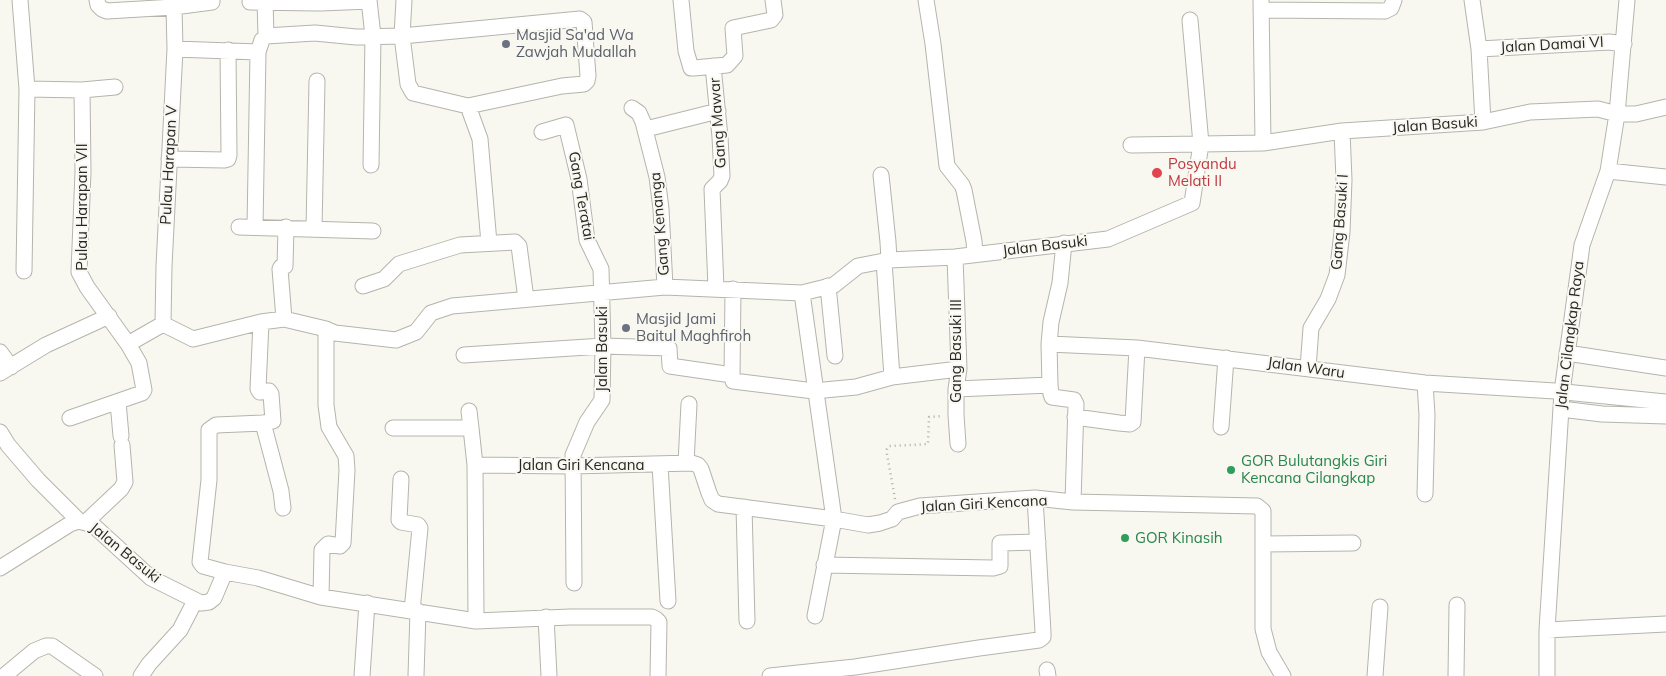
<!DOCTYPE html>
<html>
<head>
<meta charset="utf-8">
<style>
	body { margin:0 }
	canvas { display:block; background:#f8f7f0 }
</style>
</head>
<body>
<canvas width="1666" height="676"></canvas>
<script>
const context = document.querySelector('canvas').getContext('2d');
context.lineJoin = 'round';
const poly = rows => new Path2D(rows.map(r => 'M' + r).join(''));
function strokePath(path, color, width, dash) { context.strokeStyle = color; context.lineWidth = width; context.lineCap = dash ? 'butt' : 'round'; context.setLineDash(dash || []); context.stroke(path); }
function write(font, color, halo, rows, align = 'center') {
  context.font = font + ' Mulish,sans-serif'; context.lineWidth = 4; context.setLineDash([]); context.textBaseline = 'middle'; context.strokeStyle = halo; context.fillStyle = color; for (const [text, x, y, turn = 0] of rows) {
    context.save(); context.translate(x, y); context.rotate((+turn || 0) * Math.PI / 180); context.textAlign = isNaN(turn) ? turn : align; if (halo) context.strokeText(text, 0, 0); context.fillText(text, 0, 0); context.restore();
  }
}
const minor = poly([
	[20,0,27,89,24,271],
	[97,0,98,5,102,9,107,11,174,7,212,2,212,0],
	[265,0,266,36],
	[369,0,373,36,371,165],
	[681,0,686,51,691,68,694,68,727,65,735,56,733,28,771,20,775,15,773,0],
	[926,0,933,44,947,166,962,185,964,190,974,241,975,254],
	[1261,0,1263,143],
	[1472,0,1479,49,1483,122],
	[250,2,316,3,321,3,321,0],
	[321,3,369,1],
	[1261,10,1385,11,1391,8,1394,0],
	[175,49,258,52],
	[1479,49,1609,42,1624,44],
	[713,66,720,137,722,176,720,181,712,189,716,288],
	[27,89,82,90,115,87],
	[82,90,83,172,79,272,87,287,128,344,163,324,193,339,261,322,284,319,326,329,335,333,396,340,416,332,431,313,452,306,665,287,802,293,834,285,858,266,889,260,955,257,1108,239,1192,203,1201,144,1263,143,1342,131,1483,122,1530,112,1598,109,1617,114,1636,114,1666,107],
	[468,106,480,139,489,243],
	[632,108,639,113,643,122,657,177,661,209,665,287],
	[646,129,718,111],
	[542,132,566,125,579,179,587,240,601,269,603,346,602,400,587,422,573,455,574,583],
	[1131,145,1201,144,1190,20],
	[169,159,225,160,228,159,229,155,228,50],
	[1608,171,1666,177],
	[881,175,888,242,889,260],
	[239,227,373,231],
	[255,227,258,52,262,40,266,36,315,33,356,37,402,36,580,19,584,22,588,76,587,81,584,84,562,86,468,106,413,93,408,84,402,36,404,0],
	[314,229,317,81],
	[1064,243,1060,283,1051,322,1049,344,1050,385,1051,394,1052,397,1074,400,1076,404,1073,502],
	[955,257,959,369,956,389,956,415,958,444],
	[884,261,892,377],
	[363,286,384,279,399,264,460,245,515,242,519,246,526,299],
	[828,286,835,356],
	[733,289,732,377,733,381,814,391,856,387,892,377,959,369],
	[802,293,834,519,815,616],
	[284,319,280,269,281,267,285,266,286,227],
	[163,324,164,266,175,49,174,7],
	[1049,344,1137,348,1425,383,1555,391,1666,402],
	[0,352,11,367],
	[1567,353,1666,368],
	[464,355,603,346,669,348,670,366,732,375],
	[1308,368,1311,328,1328,299,1337,275,1342,232,1344,180,1342,131],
	[0,373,46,345,109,316],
	[1425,383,1427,415,1425,494],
	[956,389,1050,385],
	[118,402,121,436],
	[1561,409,1602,414,1666,416],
	[469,411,471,428],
	[1075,417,1119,423,1130,424,1133,422,1137,348],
	[70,418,142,393,144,390,139,363,128,344],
	[263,423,281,491,283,508],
	[1221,427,1226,358],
	[393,428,471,428,475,465],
	[0,432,8,445,38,480,79,521],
	[686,463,689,404],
	[660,465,668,601],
	[401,479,399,520,401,522,418,525,420,528,412,611],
	[744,507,747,621],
	[86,522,121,489,125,482,122,445],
	[1264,544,1353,543],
	[824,565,993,568,1000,566,1000,543,1038,542],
	[0,568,70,524,79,521,93,525,151,578,201,603,209,602,214,598,225,572,258,578,321,597,476,621,570,617,652,617,656,619,659,622,658,676],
	[225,572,203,566,200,562,209,480,209,430,216,425,263,423,273,421,271,394,269,391,260,392,258,389,261,322],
	[321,597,322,550,328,544,340,546,343,543,347,470,346,456,329,427,326,405,326,329],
	[546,617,549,676],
	[476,621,475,465,572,466,692,463,698,465,701,469,709,493,712,500,718,504,834,519,868,525,880,523,892,519,898,512,920,506,1035,498,1073,502,1257,506,1263,511,1263,629,1269,652,1283,676],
	[1547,630,1666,624],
	[1047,670,1048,676],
	[4,676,34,651,46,646,52,646,95,676],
	[141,676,149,664,180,630,195,601],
	[362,676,367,603],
	[416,676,418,611],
	[770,676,855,667,979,648,1039,640,1043,637,1043,632,1035,498],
	[1375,676,1380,607],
	[1456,676,1457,605],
	[1547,676,1547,630,1562,392,1582,245,1608,171,1617,114,1627,0]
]);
strokePath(minor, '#b5b4ad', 17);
strokePath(poly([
	[895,499,887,454,887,449,889,446,928,444,929,417,943,416]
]), '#aeada7', 2.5, [1, 4]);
strokePath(minor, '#fff', 15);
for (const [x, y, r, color] of [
	[506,44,5,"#6b7280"],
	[1157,173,6,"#e0444e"],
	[626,328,5,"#6b7280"],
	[1231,470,5,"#2e9e5b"],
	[1125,538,5,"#2e9e5b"]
]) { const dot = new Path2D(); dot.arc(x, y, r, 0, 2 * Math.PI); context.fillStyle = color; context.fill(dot); strokePath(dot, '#f8f7f0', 2); }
write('15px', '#5b616d', '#f8f7f0', [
	["Masjid Sa'ad Wa",516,35],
	["Zawjah Mudallah",516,52],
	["Masjid Jami",636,319],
	["Baitul Maghfiroh",636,336]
], 'left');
write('15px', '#282724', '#f8f7f0', [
	["Jalan Damai VI",1552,45,-3],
	["Gang Mawar",718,123,-94],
	["Jalan Basuki",1435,125,-4],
	["Pulau Harapan V",169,165,-87],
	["Gang Teratai",581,196,80],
	["Pulau Harapan VII",82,207,-90],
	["Gang Basuki I",1340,222,-86],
	["Gang Kenanga",660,224,-95],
	["Jalan Basuki",1045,246,-7],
	["Jalan Cilangkap Raya",1570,335,-83],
	["Jalan Basuki",602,349,-90],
	["Gang Basuki III",956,351,-90],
	["Jalan Waru",1306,368,8],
	["Jalan Giri Kencana",581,465],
	["Jalan Giri Kencana",984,504,-3],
	["Jalan Basuki",125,553,39]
]);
write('15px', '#be3a42', '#f8f7f0', [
	["Posyandu",1168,164],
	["Melati II",1168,181]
], 'left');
write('15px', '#27864d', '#f8f7f0', [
	["GOR Bulutangkis Giri",1241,461],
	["Kencana Cilangkap",1241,478],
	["GOR Kinasih",1135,538]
], 'left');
</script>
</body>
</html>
